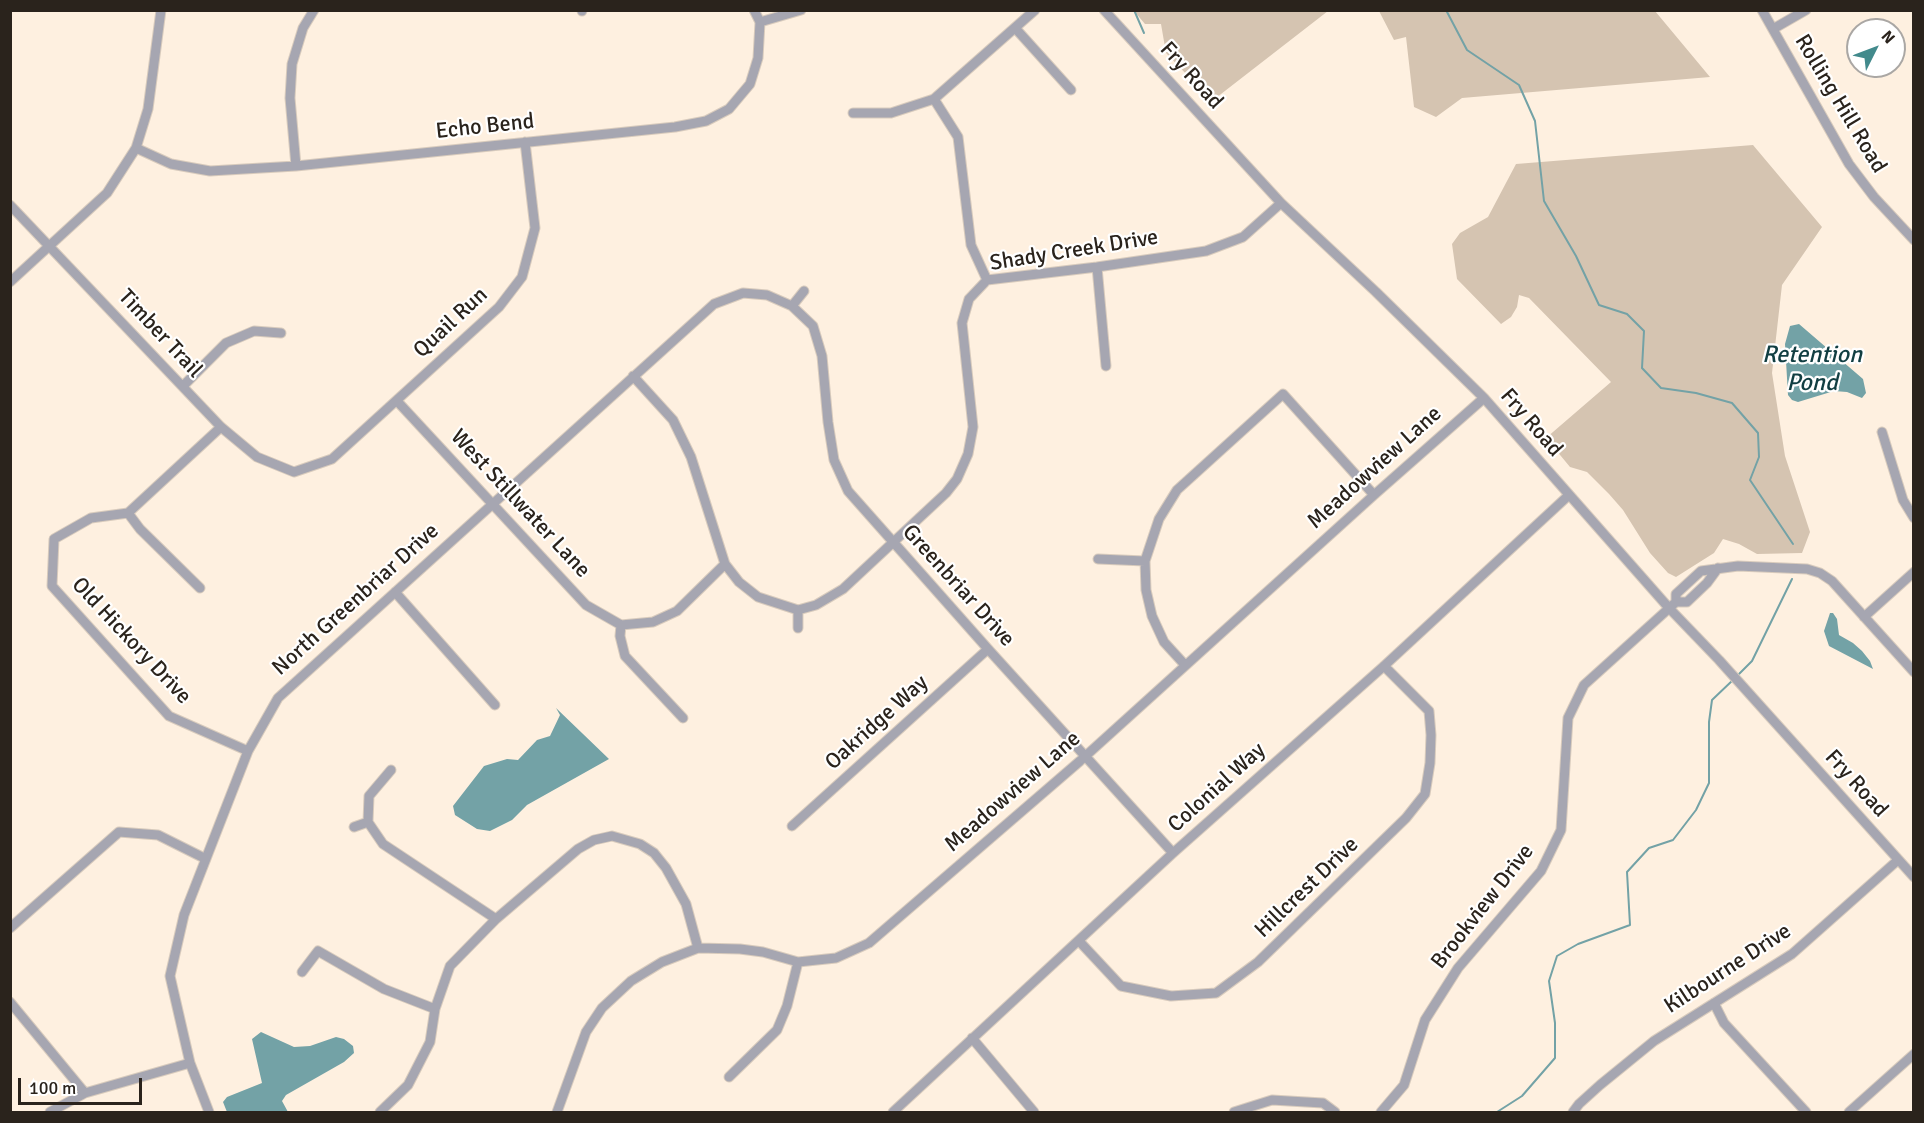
<!DOCTYPE html>
<html>
<head>
<meta charset="utf-8">
<style>
	body { margin:0 }
	#map { position:relative; width:1924px; height:1123px; overflow:hidden; background:#fef0e0; font-family:Signika,sans-serif }
	canvas { display:block }
	.frame { position:absolute; inset:0; border:12px solid #2a231c; pointer-events:none }
	.north { position:absolute; left:1846px; top:18px; width:60px; height:60px; box-sizing:border-box; background:#fff; border:2px solid #aaa7a4; border-radius:50%; rotate:48deg; font-size:16px; font-weight:700; line-height:24px; text-align:center; color:#2a231c }
	.north::after { content:''; display:block; margin:auto; width:21px; height:27px; background:#428a8c; clip-path:polygon(50% 0,100% 100%,50% 72%,0 100%) }
	.scale { position:absolute; left:18px; top:1078px; width:124px; height:27px; box-sizing:border-box; border:3px solid #2a231c; border-top:0; padding-left:8px; font-size:18px; line-height:21px; white-space:nowrap; color:#2a231c; -webkit-text-stroke:4px #fff; paint-order:stroke }
</style>
</head>
<body>
<div id="map">
<canvas width="1924" height="1123"></canvas>
<div class="frame"></div>
<div class="north">N</div>
<div class="scale">100 m</div>
</div>
<script>
const context = document.querySelector('canvas').getContext('2d');
context.lineJoin = 'round';
function fill(path, color) { context.fillStyle = color; context.fill(path, 'evenodd'); }
const poly = rows => new Path2D(rows.map(r => 'M' + r).join(''));
function strokePath(path, color, width, dash) { context.strokeStyle = color; context.lineWidth = width; context.lineCap = dash ? 'butt' : 'round'; context.setLineDash(dash || []); context.stroke(path); }
function write(font, color, halo, rows, align = 'center') {
  context.font = font + ' Signika,sans-serif'; context.lineWidth = 4.5; context.setLineDash([]); context.textBaseline = 'middle'; context.strokeStyle = halo; context.fillStyle = color; for (const [text, x, y, turn = 0] of rows) {
    context.save(); context.translate(x, y); context.rotate((+turn || 0) * Math.PI / 180); context.textAlign = isNaN(turn) ? turn : align; if (halo) context.strokeText(text, 0, 0); context.fillText(text, 0, 0); context.restore();
  }
}
fill(poly([
	[1134,11,1134,10,1328,11,1212,101,1166,53,1161,24,1145,24],
	[1379,11,1655,11,1710,77,1462,98,1436,117,1414,107,1406,37,1394,40],
	[1753,145,1822,227,1782,285,1772,373,1785,456,1810,532,1802,553,1757,554,1739,544,1723,539,1714,553,1676,577,1668,573,1650,553,1623,510,1609,494,1587,472,1570,467,1546,438,1611,382,1529,298,1519,295,1517,307,1511,317,1501,324,1457,279,1452,244,1460,233,1488,217,1516,164]
]), '#d5c4b1');
fill(poly([
	[1799,324,1863,379,1866,393,1862,398,1847,392,1834,391,1798,402,1792,400,1788,395,1785,344,1790,326],
	[1830,613,1833,613,1837,619,1839,635,1853,643,1862,651,1870,661,1873,669,1829,646,1824,631],
	[556,708,609,759,527,805,512,820,490,831,477,829,455,815,453,806,484,766,507,759,518,760,537,740,550,736,560,715],
	[261,1032,294,1047,310,1046,336,1037,344,1039,353,1046,354,1053,344,1062,286,1095,282,1101,288,1112,227,1112,223,1102,227,1097,262,1083,252,1039]
]), '#73a2a6');
strokePath(poly([
	[1134,10,1144,33],
	[1446,10,1467,50,1519,85,1535,121,1544,201,1576,256,1599,305,1627,314,1644,331,1642,368,1661,388,1696,393,1732,403,1758,433,1759,457,1750,480,1793,544],
	[1738,675,1752,661,1792,579],
	[1497,1112,1522,1096,1555,1058,1555,1023,1549,981,1557,956,1578,944,1630,925,1627,872,1649,848,1673,840,1696,810,1709,783,1709,722,1712,700,1734,679]
]), '#73a2a6', 2);
const minor = poly([
	[1104,10,1281,203,1376,292,1484,398,1669,608,1719,660,1914,877],
	[1762,10,1849,164,1874,197,1914,240],
	[582,11,582,10],
	[760,22,801,10],
	[1016,29,1071,90],
	[1773,29,1806,10],
	[934,99,958,137,971,245,987,280],
	[853,113,891,113,934,99,1035,10],
	[136,148,171,164,210,171,296,166,675,127,706,121,729,109,750,84,758,58,760,22,754,10],
	[296,166,290,98,292,64,303,28,314,10],
	[10,205,221,427,257,457,294,472,332,459,499,307,522,277,535,228,525,142],
	[1097,267,1106,366],
	[10,282,107,193,136,148,148,109,161,10],
	[792,306,813,326,822,356,828,422,834,460,848,491,988,649,1173,853],
	[633,376,673,420,691,457,725,564,739,582,758,597,798,610,798,628],
	[183,386,226,343,254,331,281,333],
	[397,401,586,605,621,625],
	[221,427,128,513,91,518,54,539,52,586,169,716,248,751],
	[1882,432,1903,500,1914,518],
	[128,513,140,529,200,588],
	[1098,559,1145,561],
	[395,592,495,705],
	[1676,602,1676,594,1701,571,1738,566,1807,569,1820,573,1832,581,1914,672],
	[798,610,816,605,843,589,946,493,957,479,968,454,973,427,962,323,969,299,987,280,1097,267,1206,251,1243,237,1281,203],
	[1864,617,1914,572],
	[621,625,653,622,677,611,725,564],
	[621,625,620,636,625,656,683,718],
	[1185,665,1164,642,1152,616,1146,590,1145,561,1159,519,1177,490,1283,394,1374,495],
	[368,822,383,844,496,919],
	[792,826,988,649],
	[354,827,368,822,369,796,391,770],
	[10,928,119,832,158,835,206,859],
	[1079,941,1121,986,1171,996,1216,993,1258,962,1406,818,1425,794,1430,763,1431,735,1429,711,1384,666],
	[302,972,318,951,384,989,435,1009],
	[10,1002,85,1093],
	[1714,1003,1724,1023,1806,1112],
	[972,1038,1034,1112],
	[729,1077,777,1030,787,1006,798,962],
	[50,1112,85,1093,190,1063],
	[209,1112,190,1063,170,976,184,915,248,751,278,698,714,304,743,293,767,295,792,306,804,291],
	[380,1112,408,1085,430,1042,435,1009,450,966,496,919,578,849,594,840,612,836,640,844,654,853,666,868,686,904,698,948],
	[557,1112,586,1032,602,1008,631,981,662,962,698,948,740,949,763,952,798,962,836,958,869,943,1080,761,1374,495,1484,398],
	[893,1112,1173,853,1384,666,1569,495],
	[1234,1112,1272,1100,1323,1103,1335,1112],
	[1381,1112,1404,1085,1425,1020,1458,968,1541,871,1561,830,1568,718,1584,685,1676,602,1687,602,1707,583,1718,568],
	[1573,1112,1579,1104,1600,1085,1654,1041,1792,954,1898,860],
	[1849,1112,1914,1054]
]);
strokePath(minor, '#d8cbbd', 11);
strokePath(minor, '#a6a6b1', 9);
write('22px', '#2a231c', '#fff', [
	["Fry Road",1191,76,48],
	["Rolling Hill Road",1840,104,59],
	["Echo Bend",485,127,-6],
	["Shady Creek Drive",1074,251,-9],
	["Quail Run",451,323,-43],
	["Timber Trail",160,334,47],
	["Fry Road",1531,423,49],
	["Meadowview Lane",1375,468,-42],
	["West Stillwater Lane",520,504,47],
	["Greenbriar Drive",958,586,48],
	["North Greenbriar Drive",356,600,-42],
	["Old Hickory Drive",131,641,47],
	["Oakridge Way",877,723,-42],
	["Fry Road",1856,784,48],
	["Colonial Way",1217,788,-42],
	["Meadowview Lane",1013,792,-41],
	["Hillcrest Drive",1307,888,-44],
	["Brookview Drive",1483,907,-52],
	["Kilbourne Drive",1728,969,-33]
]);
write('italic 24px', '#113e42', '#fff', [
	["Retention",1812,356],
	["Pond",1812,384]
]);
</script>
</body>
</html>
